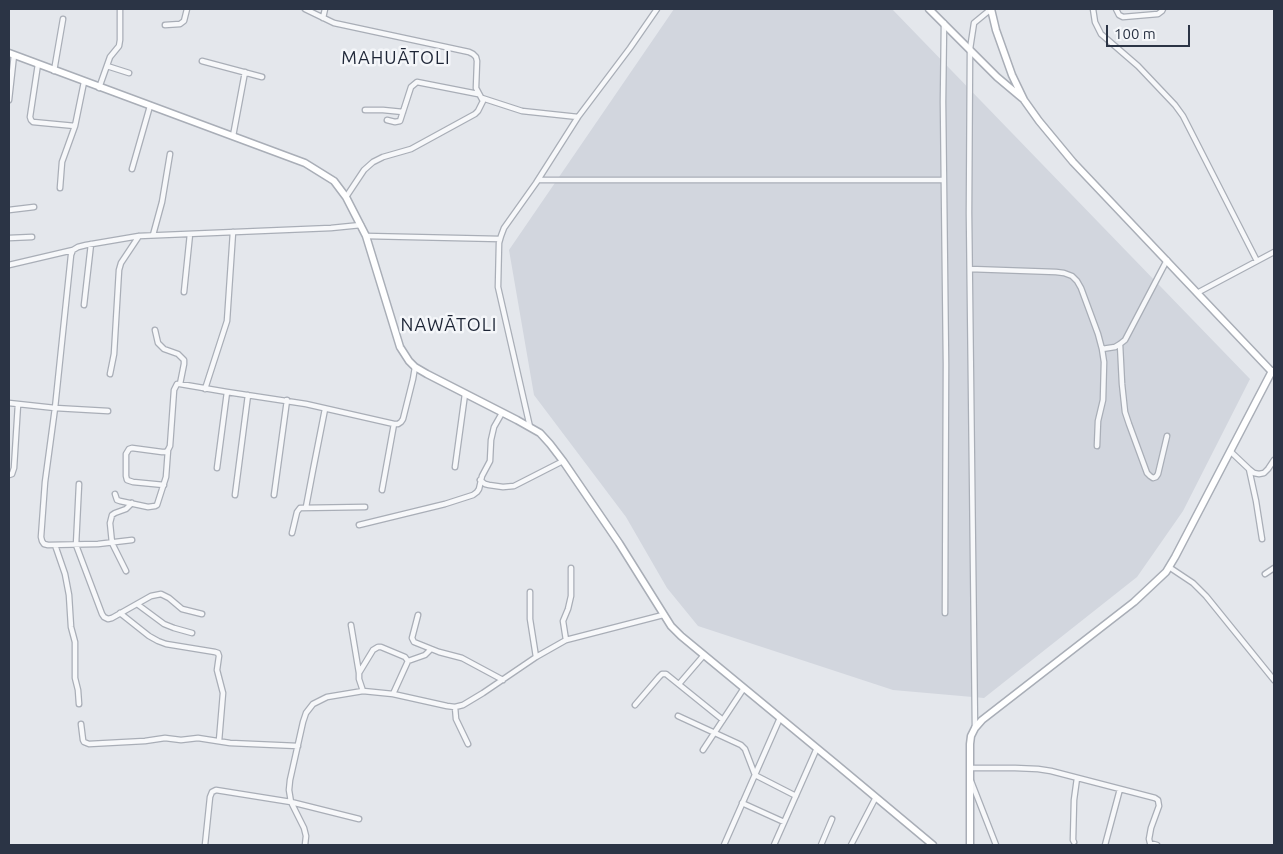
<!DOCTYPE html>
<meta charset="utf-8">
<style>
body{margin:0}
#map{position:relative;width:1283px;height:854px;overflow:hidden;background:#e4e7ec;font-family:Ubuntu,sans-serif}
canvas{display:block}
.frame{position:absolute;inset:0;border:10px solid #2b3445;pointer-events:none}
.scale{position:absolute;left:1106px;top:25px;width:84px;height:22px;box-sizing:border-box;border:2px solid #2b3445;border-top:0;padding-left:6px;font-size:15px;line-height:18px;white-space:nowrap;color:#2b3445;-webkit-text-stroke:4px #f4f6f9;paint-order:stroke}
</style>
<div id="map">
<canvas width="1283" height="854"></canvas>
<div class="frame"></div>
<div class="scale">100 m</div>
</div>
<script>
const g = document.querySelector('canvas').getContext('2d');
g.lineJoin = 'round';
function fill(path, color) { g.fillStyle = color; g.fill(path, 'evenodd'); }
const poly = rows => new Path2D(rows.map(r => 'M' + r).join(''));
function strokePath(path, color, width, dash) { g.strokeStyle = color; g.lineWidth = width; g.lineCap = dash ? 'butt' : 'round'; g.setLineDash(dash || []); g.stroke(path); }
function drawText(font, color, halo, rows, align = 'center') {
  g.font = font + ' Ubuntu,sans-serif'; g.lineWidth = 5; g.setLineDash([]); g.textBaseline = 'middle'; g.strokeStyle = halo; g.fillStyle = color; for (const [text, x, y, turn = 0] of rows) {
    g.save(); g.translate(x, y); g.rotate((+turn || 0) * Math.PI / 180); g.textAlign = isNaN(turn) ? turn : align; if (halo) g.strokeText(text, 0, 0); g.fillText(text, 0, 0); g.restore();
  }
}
fill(poly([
 [674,9,892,9,1250,379,1183,511,1137,577,984,698,893,690,698,626,667,588,626,517,534,395,509,250]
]), '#d2d6de');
const street = poly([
 [305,9,334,23,469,52,473,54,476,57,477,61,476,88,483,101,478,111,475,114,411,149,383,157,373,162,364,170,346,197],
 [1093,9,1095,22,1101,34,1138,66,1175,105,1183,116,1257,261],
 [1116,9,1119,15,1123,17,1158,14,1162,11,1163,9],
 [323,18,325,9],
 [944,23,943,102,946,364,945,613],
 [165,25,180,24,184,21,187,9],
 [202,61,262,77],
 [38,64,30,117,31,120,33,122,75,126],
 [107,66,129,73],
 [54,71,63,19],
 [99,88,110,57,119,46,120,40,120,9],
 [482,98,522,111,578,117],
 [9,100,14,55],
 [365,110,383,110,403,112],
 [387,120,395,122,400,121,411,87,417,82,478,94],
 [233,136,245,72],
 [132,169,150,106],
 [538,180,944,180],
 [60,188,62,162,75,126,84,82],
 [9,210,34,207],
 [153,235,162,202,170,154],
 [366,236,500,239],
 [9,238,32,237],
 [9,265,73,250],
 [970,269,1056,272,1064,273,1072,276,1077,281,1081,288,1098,334,1102,349,1104,362,1103,400,1098,421,1097,446],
 [184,292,190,234],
 [1197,293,1274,252],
 [84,305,91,244],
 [155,330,158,343,164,349,178,354,184,360,184,364,180,384],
 [1120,344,1122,384,1125,412,1129,424,1147,473,1150,476,1153,478,1156,477,1158,474,1167,436],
 [1102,349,1115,347,1120,344,1125,340,1167,260],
 [110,374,114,354,119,270,121,263,139,236],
 [205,389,227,321,233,232],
 [9,403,55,408,108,411],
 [530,427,498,287,499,243,501,236,504,228,536,183,578,117,630,48,657,9],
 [1230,451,1249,469,1254,473,1259,474,1264,473,1268,469,1274,460],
 [455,467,465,394],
 [217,468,227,392],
 [1249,469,1256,501,1262,539],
 [9,475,12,474,14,468,18,404],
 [480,480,485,484,489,485,503,487,514,486,563,461],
 [79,484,76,545,102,614,104,617,108,619,112,618,151,596,161,594,169,598,182,609,202,614],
 [164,485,133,482,127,480,126,476,126,454,129,449,132,448,162,452,166,452,168,450,170,446,174,390,177,384,180,384,227,392,306,404,394,424,398,424,401,422,403,419,413,379,415,367],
 [382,490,394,424],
 [115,494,117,500,120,501,148,507,155,506,157,505,166,477,168,450],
 [235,495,248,395],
 [274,495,287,400],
 [306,507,313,470,325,409],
 [359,525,445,504,473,495,477,492,479,489,482,476,490,461,491,440,494,427,502,413],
 [292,533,297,512,300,508,365,507],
 [132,540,98,544,48,545,44,544,42,541,41,537,45,482,55,408,71,255,73,250,78,247,86,245,139,236,331,228,361,225],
 [55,545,65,574,69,595,71,627,75,642,75,678,78,690,79,704],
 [1169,567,1193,583,1206,596,1274,680],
 [126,571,112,543,110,523,112,515,115,513,126,509,132,503],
 [1265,574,1274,568],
 [530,592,530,619,536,657],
 [137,604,164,624,174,628,192,633],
 [120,613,149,636,158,641,166,644,215,652,218,653,219,656,217,670,223,693,219,741],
 [418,615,412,638,414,642,439,652,462,658,503,680],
 [351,625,359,673],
 [566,640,563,621,568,609,571,596,571,568],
 [408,661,425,655,431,649],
 [679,684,704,655],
 [363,691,359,679,359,673,373,650,378,647,381,647,405,657,408,661,393,694],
 [635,705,659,677,662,674,666,674,723,720],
 [455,707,456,719,468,744],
 [678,716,741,745,745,749,755,775,796,796],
 [81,724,83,740,84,742,89,744,145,741,165,738,181,740,198,738,230,743,298,746],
 [975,728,969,213,970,49,974,23,991,9],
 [703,750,744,688],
 [970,768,1015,768,1038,769,1051,771,1155,798,1158,800,1159,806,1151,828,1149,839,1150,843,1157,845],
 [971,781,996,845],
 [742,803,784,822],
 [1074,842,1073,840,1074,800,1077,778],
 [205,845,210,797,212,792,216,790,291,802,359,819],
 [305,845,306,836,304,828,291,802,289,790,290,780,303,722,306,713,313,704,327,697,363,691,393,694,447,706,455,707,463,705,483,693,536,657,566,640,663,615],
 [724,845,780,718],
 [774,845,817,748],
 [821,845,832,819],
 [851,845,876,797],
 [1105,845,1120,789]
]);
const secondary = poly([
 [929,9,997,77,1022,98],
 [991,9,996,30,1012,75,1024,100,1039,121,1073,162,1273,373],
 [9,53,305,163,334,181,346,197,366,236,400,347,409,361,415,367,427,374,517,420,540,433,550,444,563,461,619,543,671,626,681,636,836,764,933,845],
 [970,845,970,744,971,736,975,728,982,720,1134,602,1166,572,1175,557,1272,371]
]);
strokePath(street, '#a9aeb7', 7);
strokePath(secondary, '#a9aeb7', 9);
strokePath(street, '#f7f8fa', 4.5);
strokePath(secondary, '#fff', 6);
g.letterSpacing = '1px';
drawText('18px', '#1d2536', '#f4f6f9', [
 ["MAHUĀTOLI",396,58],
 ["NAWĀTOLI",449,325]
]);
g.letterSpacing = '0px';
</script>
